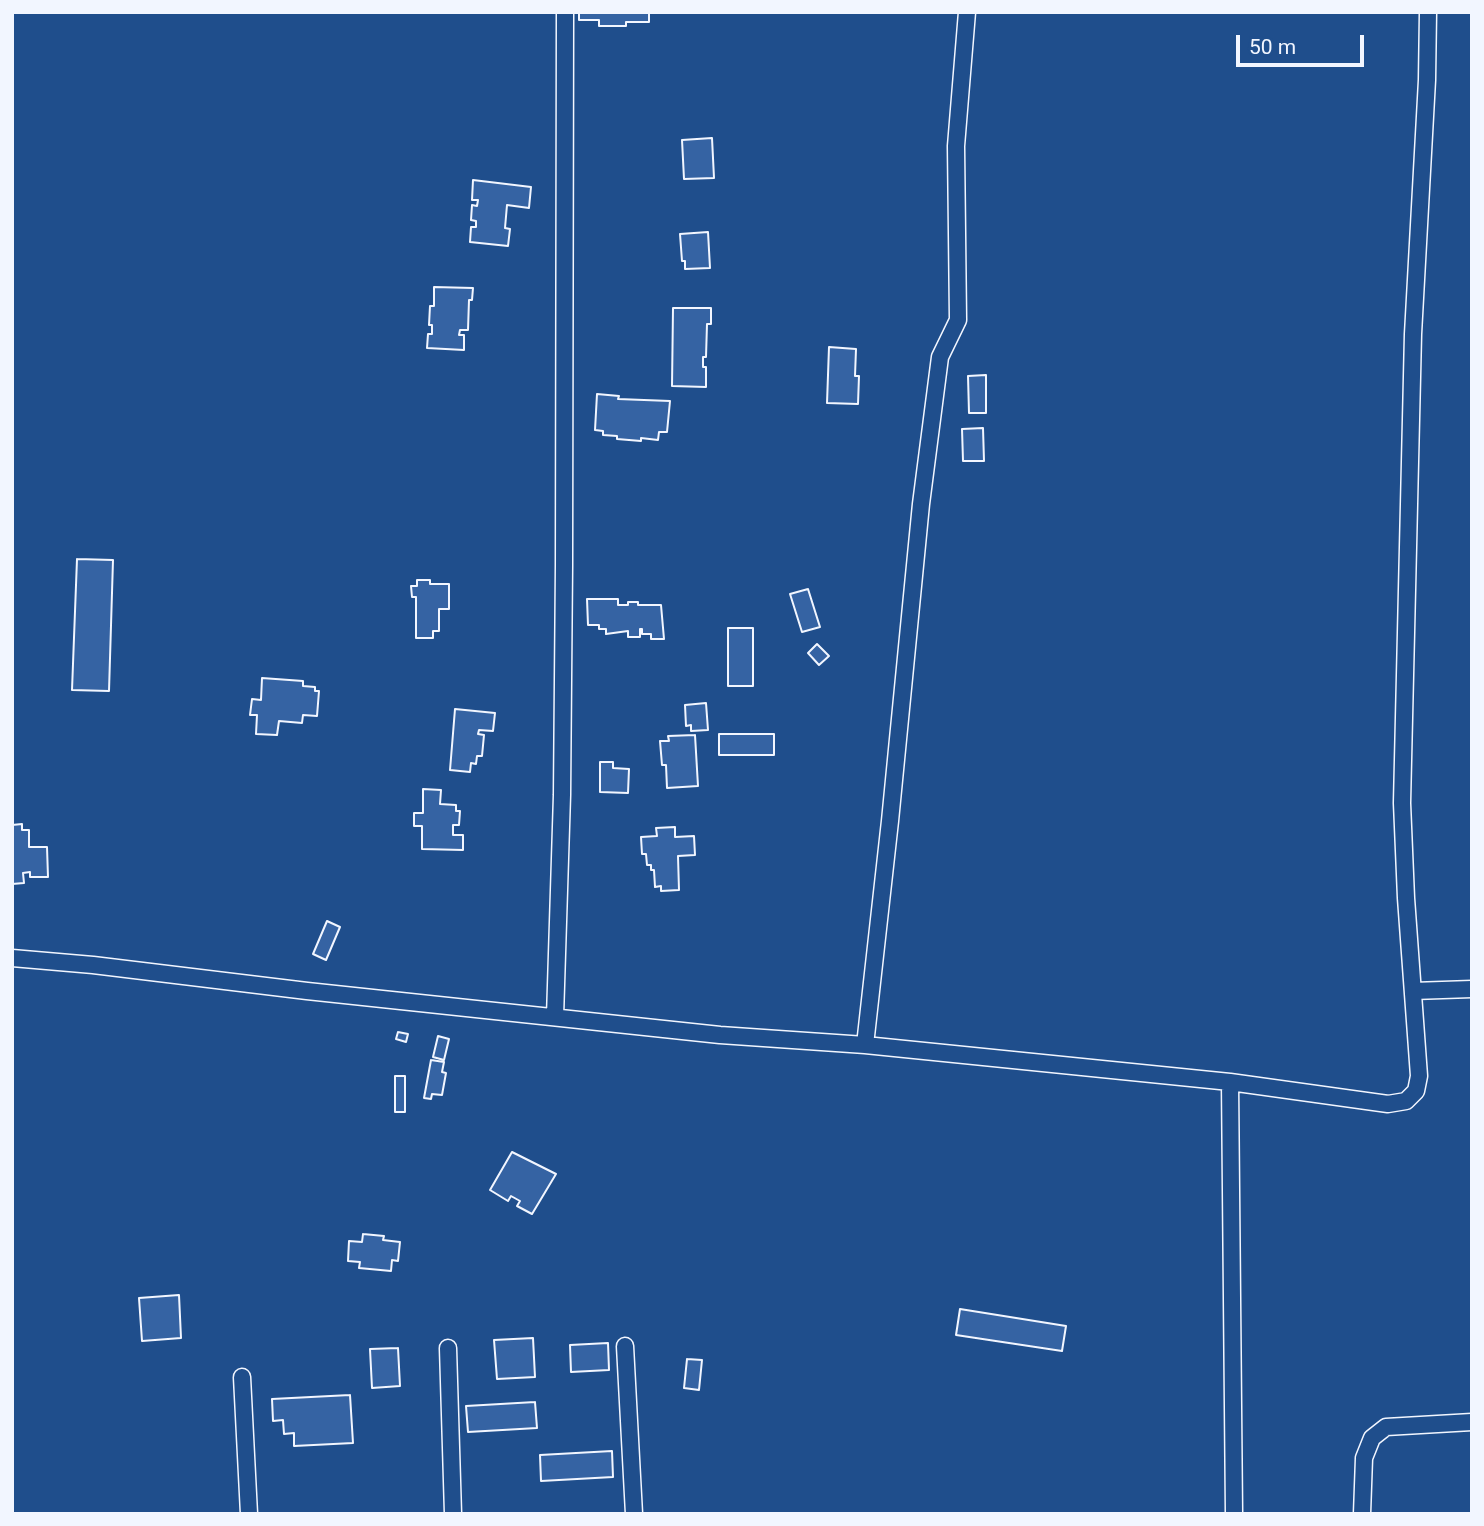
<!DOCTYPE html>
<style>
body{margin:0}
#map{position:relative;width:1484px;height:1526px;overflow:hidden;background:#1f4e8c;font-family:Roboto,sans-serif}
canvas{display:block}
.frame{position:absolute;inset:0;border:14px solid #f2f6ff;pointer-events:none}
.scale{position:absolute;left:1236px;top:35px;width:128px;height:32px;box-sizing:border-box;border:4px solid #f2f6ff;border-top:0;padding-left:9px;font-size:21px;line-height:24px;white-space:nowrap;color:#f2f6ff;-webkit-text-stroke:5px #1f4e8c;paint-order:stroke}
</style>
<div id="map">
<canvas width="1484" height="1526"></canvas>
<div class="frame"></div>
<div class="scale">50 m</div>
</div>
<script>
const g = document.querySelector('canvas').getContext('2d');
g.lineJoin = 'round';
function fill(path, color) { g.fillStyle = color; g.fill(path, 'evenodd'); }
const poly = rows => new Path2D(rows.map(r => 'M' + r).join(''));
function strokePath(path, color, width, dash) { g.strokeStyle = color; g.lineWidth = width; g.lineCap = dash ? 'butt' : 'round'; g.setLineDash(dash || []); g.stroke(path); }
const building = poly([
 [579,12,649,12,649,22,626,22,626,26,599,26,599,20,579,20,579,12],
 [712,138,714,178,684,179,682,140,712,138],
 [473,180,531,187,529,208,507,205,505,228,510,229,508,246,470,242,471,227,476,227,476,221,471,220,472,205,477,206,478,200,472,200,473,180],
 [708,232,710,268,685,269,685,261,682,261,680,234,708,232],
 [434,287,473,288,472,300,469,300,468,330,460,330,459,335,464,335,464,350,427,348,428,334,432,334,432,325,429,325,430,306,434,306,434,287],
 [673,308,711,308,711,324,707,324,706,357,703,357,703,367,706,367,706,387,672,386,673,308],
 [829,347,856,349,855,376,859,376,858,404,827,403,829,347],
 [986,375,986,413,969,413,968,376,986,375],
 [597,394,619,396,618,399,670,401,667,432,659,432,658,440,641,438,641,441,617,439,617,436,603,435,603,431,595,430,597,394],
 [983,428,984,461,963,461,962,429,983,428],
 [77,559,113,560,109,691,72,690,77,559],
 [417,580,430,580,430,584,449,584,449,609,439,609,439,631,433,631,433,638,416,638,416,597,412,597,411,586,417,586,417,580],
 [808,589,820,627,802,632,790,594,808,589],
 [587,599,618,599,618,605,628,605,628,602,638,602,638,605,661,605,664,639,651,639,651,634,642,634,642,629,640,629,640,637,628,637,628,631,606,634,606,629,599,629,599,625,588,625,587,599],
 [728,628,753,628,753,686,728,686,728,628],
 [817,644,829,656,819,665,808,653,817,644],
 [262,678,303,681,303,686,315,687,315,691,319,691,317,716,303,715,302,723,279,721,277,735,256,734,257,715,250,715,252,699,261,700,262,678],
 [706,703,708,730,691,731,691,725,686,726,685,705,706,703],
 [455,709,495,713,493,731,479,730,478,734,484,735,482,756,477,756,476,764,471,763,470,772,450,770,455,709],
 [719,734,774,734,774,755,719,755,719,734],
 [695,735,698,786,667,788,666,765,662,765,660,741,669,741,668,736,695,735],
 [600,762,613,762,613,768,629,769,628,793,600,792,600,762],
 [423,789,441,790,440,804,456,805,456,811,460,811,459,825,453,825,453,835,463,835,463,850,422,849,422,826,414,826,414,813,423,813,423,789],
 [22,824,22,830,29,830,29,847,47,847,48,877,30,877,30,872,23,873,24,883,12,884,12,825,22,824],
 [675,827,675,837,694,836,695,855,678,856,679,890,661,891,661,886,655,887,654,870,651,870,651,865,647,865,646,854,642,854,641,837,657,836,656,828,675,827],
 [327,921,340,927,326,960,313,954,327,921],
 [398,1032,408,1034,406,1042,396,1039,398,1032],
 [438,1036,449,1039,444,1060,433,1057,438,1036],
 [431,1060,444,1062,442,1072,446,1073,442,1095,432,1094,431,1099,424,1098,431,1060],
 [395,1076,405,1076,405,1112,395,1112,395,1076],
 [512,1152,556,1174,532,1214,517,1206,520,1201,511,1196,508,1201,490,1190,512,1152],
 [363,1234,384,1236,383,1240,400,1242,398,1261,392,1260,391,1271,359,1268,360,1262,348,1261,349,1241,362,1242,363,1234],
 [179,1295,181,1338,142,1341,139,1298,179,1295],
 [960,1309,1066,1326,1062,1351,956,1335,960,1309],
 [533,1338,535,1377,497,1379,494,1340,533,1338],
 [608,1343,609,1370,571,1372,570,1345,608,1343],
 [398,1348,400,1386,372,1388,370,1349,398,1348],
 [687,1359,702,1360,699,1390,684,1388,687,1359],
 [350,1395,353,1443,294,1446,294,1433,284,1434,283,1420,273,1421,272,1399,350,1395],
 [535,1402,537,1428,468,1432,466,1406,535,1402],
 [612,1451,613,1477,541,1481,540,1455,612,1451]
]);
fill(building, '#3563a3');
strokePath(building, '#f2f6ff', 2);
const street = poly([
 [12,958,93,965,307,991,720,1035,865,1045,890,821,921,504,940,357,958,320,956,146,967,12],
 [1413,991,1472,989],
 [555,1017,562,795,564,565,565,12],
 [865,1045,1230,1082],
 [625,1346,634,1514],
 [448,1348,453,1514],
 [242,1377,249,1514],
 [1234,1514,1230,1082,1388,1104,1406,1101,1416,1091,1419,1076,1406,898,1402,803,1413,334,1427,80,1428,12],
 [1362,1514,1364,1458,1372,1438,1386,1427,1472,1422]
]);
strokePath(street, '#f2f6ff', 19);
strokePath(street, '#1f4e8c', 16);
</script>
